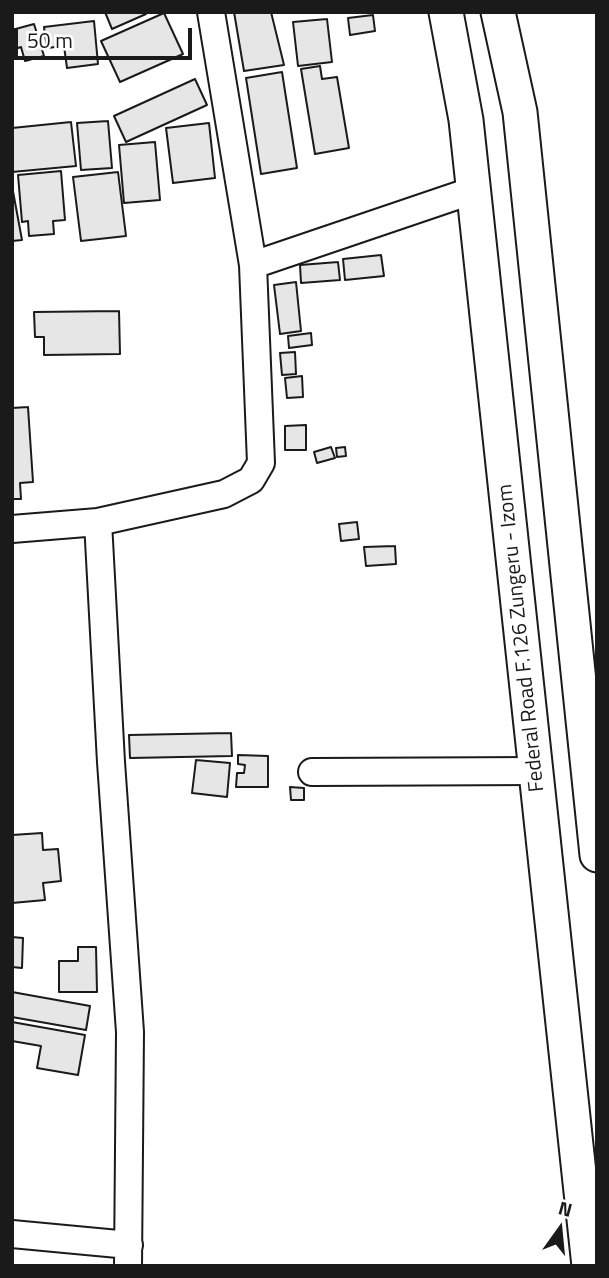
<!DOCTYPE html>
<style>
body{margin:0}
#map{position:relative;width:609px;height:1278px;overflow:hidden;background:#fff;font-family:"Titillium Web",sans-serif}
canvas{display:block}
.frame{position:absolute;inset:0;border:14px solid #1a1a1a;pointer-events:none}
.north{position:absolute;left:525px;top:1194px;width:70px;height:70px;-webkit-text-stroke:5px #fff;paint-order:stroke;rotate:15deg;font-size:19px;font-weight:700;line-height:28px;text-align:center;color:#1a1a1a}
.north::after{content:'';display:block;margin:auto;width:24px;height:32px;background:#1a1a1a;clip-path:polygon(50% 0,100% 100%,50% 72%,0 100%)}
.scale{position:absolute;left:14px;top:28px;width:178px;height:32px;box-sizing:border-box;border:4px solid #1a1a1a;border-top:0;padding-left:9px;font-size:21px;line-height:24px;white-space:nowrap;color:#1a1a1a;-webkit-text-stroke:5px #fff;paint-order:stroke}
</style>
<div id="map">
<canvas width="609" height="1278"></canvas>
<div class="frame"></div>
<div class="north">N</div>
<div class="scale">50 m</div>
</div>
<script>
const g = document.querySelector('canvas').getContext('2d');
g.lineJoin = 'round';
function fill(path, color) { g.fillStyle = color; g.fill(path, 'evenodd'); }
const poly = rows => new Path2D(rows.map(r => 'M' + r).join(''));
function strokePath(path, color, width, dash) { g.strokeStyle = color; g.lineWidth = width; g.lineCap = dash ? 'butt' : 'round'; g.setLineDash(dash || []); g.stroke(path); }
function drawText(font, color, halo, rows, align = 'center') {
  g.font = font + ' "Titillium Web",sans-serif'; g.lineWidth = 5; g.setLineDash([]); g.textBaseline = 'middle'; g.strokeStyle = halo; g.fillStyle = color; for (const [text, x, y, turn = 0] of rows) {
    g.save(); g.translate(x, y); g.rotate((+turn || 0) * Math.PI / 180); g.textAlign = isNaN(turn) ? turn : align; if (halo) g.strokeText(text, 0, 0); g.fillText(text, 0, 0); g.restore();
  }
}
const building = poly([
 [105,12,145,12,146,14,112,29,105,12],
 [234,12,271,12,284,65,244,71,234,12],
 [164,13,183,54,120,82,101,41,164,13],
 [373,15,375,31,350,35,348,18,373,15],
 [327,19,332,62,298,66,293,22,327,19],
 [94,21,98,64,67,68,64,46,47,48,44,27,94,21],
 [34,24,44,56,25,61,21,47,12,50,12,30,34,24],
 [320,66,322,79,337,77,349,148,315,154,301,69,320,66],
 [282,72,297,168,261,174,246,78,282,72],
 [195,79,207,105,126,142,114,116,195,79],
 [108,121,112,168,81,170,77,123,108,121],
 [71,122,76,166,12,172,12,128,71,122],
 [209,123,215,178,173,183,166,128,209,123],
 [155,142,160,200,124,203,119,145,155,142],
 [61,171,65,220,53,221,54,234,29,236,28,221,22,222,18,175,61,171],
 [118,172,126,236,81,241,73,177,118,172],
 [12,186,22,240,12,241,12,186],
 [381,255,384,276,345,280,343,259,381,255],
 [338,262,340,280,301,283,300,265,338,262],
 [296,282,301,331,280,334,274,285,296,282],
 [119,311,120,354,44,355,44,337,35,337,34,312,119,311],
 [311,333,312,345,289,348,288,336,311,333],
 [295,352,296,374,282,375,280,353,295,352],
 [302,376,303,397,287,398,285,378,302,376],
 [28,407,33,482,20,483,21,499,12,499,12,408,28,407],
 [306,425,306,450,285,450,285,426,306,425],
 [331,447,335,458,317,463,314,452,331,447],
 [345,447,346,456,337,457,336,448,345,447],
 [357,522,359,539,341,541,339,524,357,522],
 [395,546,396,564,366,566,364,547,395,546],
 [231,733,232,756,130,758,129,735,231,733],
 [238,755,268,756,268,787,236,787,237,773,244,773,245,765,238,764,238,755],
 [196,760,230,763,227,797,192,793,196,760],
 [290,787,304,788,304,800,291,800,290,787],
 [42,833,43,850,58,849,61,881,43,883,45,900,12,903,12,835,42,833],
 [12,937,23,938,22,968,12,967,12,937],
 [78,947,96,947,97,992,59,992,59,961,78,961,78,947],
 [12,992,90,1006,86,1030,12,1017,12,992],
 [12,1022,85,1035,78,1075,37,1068,41,1046,12,1041,12,1022]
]);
fill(building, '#e6e6e6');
strokePath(building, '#1a1a1a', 2);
const minor = poly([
 [253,265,474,190],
 [98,522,111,762,130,1032,128,1266],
 [12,529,98,522,224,494,251,480,261,463,253,265,211,12],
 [312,772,537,771],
 [12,1234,129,1245]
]);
const major = poly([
 [446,12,466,120,589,1266],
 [498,12,520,112,597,855]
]);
strokePath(minor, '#1a1a1a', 30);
strokePath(major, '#1a1a1a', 37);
strokePath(minor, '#fff', 26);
strokePath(major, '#fff', 33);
drawText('21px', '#1a1a1a', '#fff', [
 ["Federal Road F.126 Zungeru - Izom",522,638,-96]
]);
</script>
